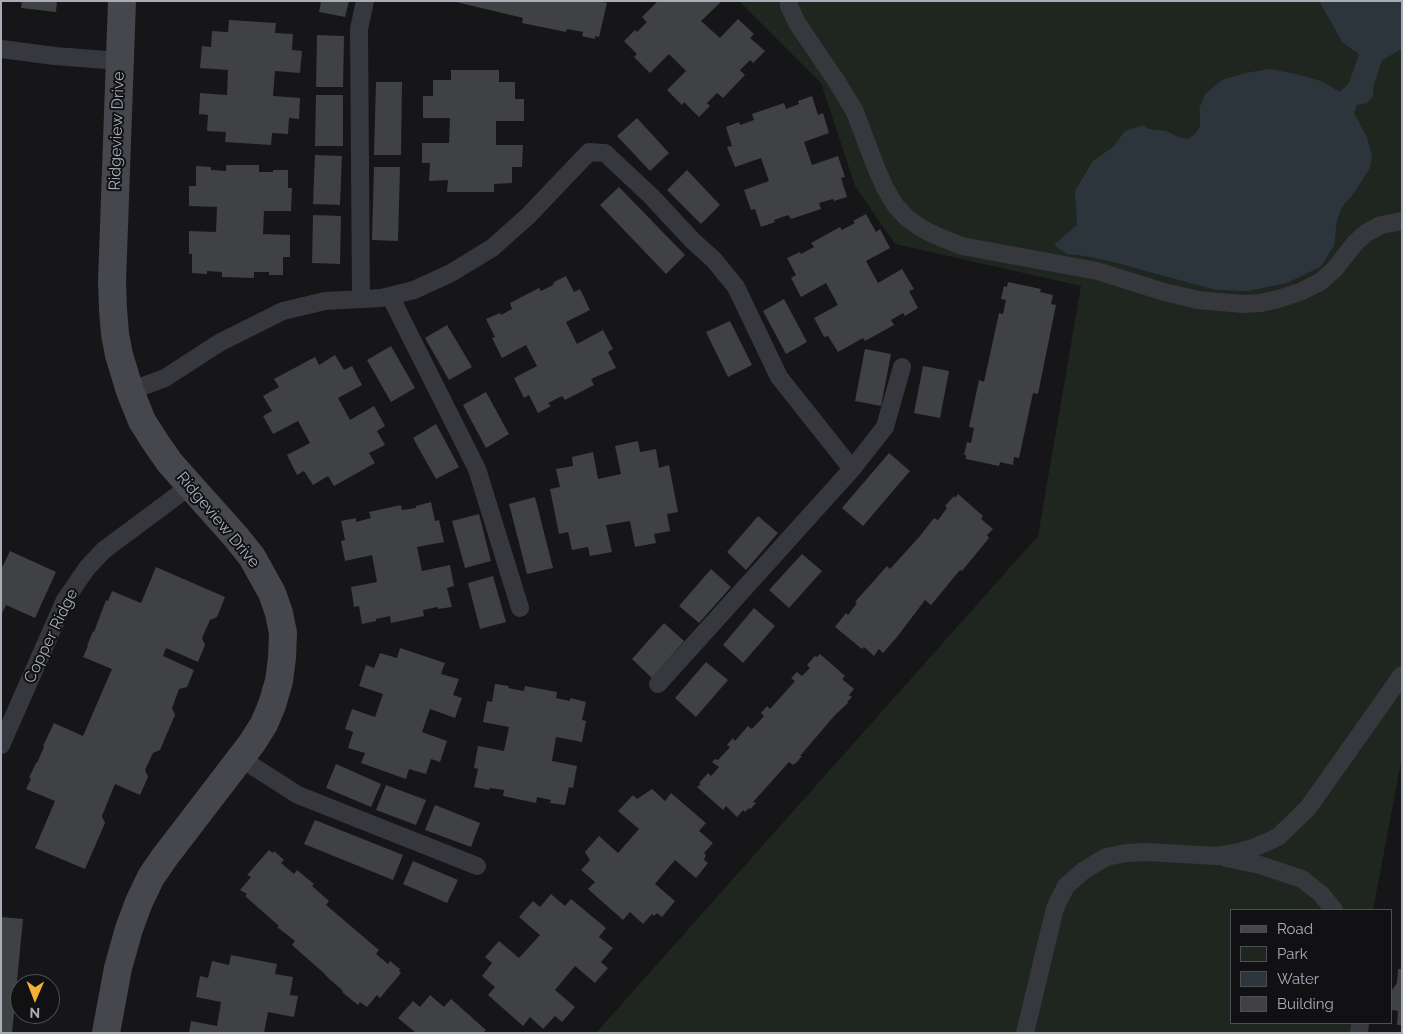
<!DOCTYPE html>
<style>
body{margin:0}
#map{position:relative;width:1403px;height:1034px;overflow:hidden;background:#161618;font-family:Raleway,sans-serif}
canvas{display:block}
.frame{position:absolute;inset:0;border:2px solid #a8adb8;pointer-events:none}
.legend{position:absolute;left:1230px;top:909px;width:162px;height:115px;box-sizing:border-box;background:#111113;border:1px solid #4d4f55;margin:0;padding:6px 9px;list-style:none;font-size:15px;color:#a8adb8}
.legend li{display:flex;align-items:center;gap:10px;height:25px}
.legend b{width:25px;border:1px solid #4d4f55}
.north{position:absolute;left:10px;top:974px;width:50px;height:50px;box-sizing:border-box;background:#111113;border:1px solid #4d4f55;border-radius:50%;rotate:181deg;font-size:14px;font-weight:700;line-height:20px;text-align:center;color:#a8adb8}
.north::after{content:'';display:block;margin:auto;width:18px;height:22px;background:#f2b134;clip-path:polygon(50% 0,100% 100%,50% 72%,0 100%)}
</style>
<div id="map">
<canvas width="1403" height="1034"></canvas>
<div class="frame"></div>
<ul class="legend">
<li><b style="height:6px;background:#45474d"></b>Road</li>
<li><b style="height:14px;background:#1e261f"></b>Park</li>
<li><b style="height:14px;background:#2c353c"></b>Water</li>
<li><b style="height:14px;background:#404145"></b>Building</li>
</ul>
<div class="north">N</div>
</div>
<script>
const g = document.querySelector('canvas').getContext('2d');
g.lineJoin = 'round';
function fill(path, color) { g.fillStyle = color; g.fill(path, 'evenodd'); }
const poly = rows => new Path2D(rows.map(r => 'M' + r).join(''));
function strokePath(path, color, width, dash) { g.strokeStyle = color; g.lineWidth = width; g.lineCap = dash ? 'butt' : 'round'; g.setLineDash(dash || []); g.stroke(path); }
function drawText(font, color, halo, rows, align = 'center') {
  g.font = font + ' Raleway,sans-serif'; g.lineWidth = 4; g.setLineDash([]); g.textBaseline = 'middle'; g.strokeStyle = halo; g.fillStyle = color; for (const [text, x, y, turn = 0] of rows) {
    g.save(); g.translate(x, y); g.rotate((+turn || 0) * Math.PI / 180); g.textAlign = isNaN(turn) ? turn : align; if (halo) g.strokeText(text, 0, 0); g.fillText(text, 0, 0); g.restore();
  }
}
fill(poly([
 [739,1,1402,1,1402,757,1373,910,1232,910,1232,1023,1358,1023,1357,1033,596,1033,1038,536,1081,286,895,244,855,186,821,83]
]), '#1e261f');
fill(poly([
 [1319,1,1402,1,1402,49,1382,60,1374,84,1373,96,1367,103,1357,105,1354,113,1367,137,1372,157,1370,168,1354,193,1342,207,1337,220,1334,246,1320,267,1287,283,1248,291,1216,290,1113,262,1085,256,1067,254,1054,245,1077,225,1075,191,1093,161,1113,147,1125,131,1144,125,1148,129,1166,131,1176,136,1186,139,1189,138,1195,134,1200,127,1200,111,1199,109,1205,94,1222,80,1245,73,1270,69,1296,74,1321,81,1340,92,1349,83,1359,54,1343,43]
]), '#2c353c');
fill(poly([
 [22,1,57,1,56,12,21,8],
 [321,1,349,1,345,17,319,12],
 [452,1,603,1,603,2,607,3,599,37,595,36,595,39,582,36,583,32,567,29,566,32,522,23,523,18],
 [658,1,722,1,701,21,720,38,738,19,754,34,750,38,765,51,753,63,750,60,740,70,745,75,723,98,717,93,707,103,710,106,699,117,684,102,682,105,667,90,686,71,669,54,650,73,634,57,637,54,624,41,635,30,637,32,647,22,642,17],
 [229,20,276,23,275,33,293,34,292,50,302,51,300,73,275,71,273,96,300,98,299,119,289,118,288,134,272,133,271,145,225,142,226,132,207,131,208,115,199,114,200,93,227,95,228,70,200,68,202,46,211,47,212,31,228,32],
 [317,35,344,36,343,87,316,87],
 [451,70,499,70,499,82,515,82,515,99,524,99,524,121,496,121,496,145,523,145,522,167,512,167,512,183,494,184,494,192,447,192,448,180,429,181,430,163,422,163,422,143,449,143,450,118,423,118,423,96,433,96,433,80,451,80],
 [376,82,402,82,401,155,374,155],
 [316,95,343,95,343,146,315,146],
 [812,96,818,115,823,113,829,133,804,142,812,165,838,156,845,177,841,178,847,197,834,201,833,199,819,203,821,209,791,219,788,215,774,220,775,222,761,227,755,209,751,210,744,190,769,181,761,158,735,167,727,147,732,146,726,127,739,122,740,125,754,120,752,114,784,103,786,109,799,104,798,101],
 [637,118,669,153,650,171,617,136],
 [315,155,342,156,340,205,313,204],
 [226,165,259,165,259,172,273,172,273,170,288,170,288,188,292,188,291,211,264,211,263,234,290,235,290,257,283,257,283,275,269,275,269,272,254,272,254,278,222,277,222,272,207,271,207,274,192,273,192,254,189,254,189,231,216,232,217,207,189,206,189,186,196,186,196,166,211,167,211,170,226,171],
 [374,167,400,167,398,241,372,240],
 [687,170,720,205,701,224,667,190],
 [619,187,685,255,666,274,600,205],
 [866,214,876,232,880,229,890,248,866,261,878,283,902,269,914,289,909,291,918,308,905,316,903,313,891,320,894,325,865,341,863,338,838,352,828,336,824,337,814,318,838,305,826,283,801,297,791,278,796,275,787,258,800,252,801,254,814,247,811,243,840,227,842,230,855,223,853,221],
 [313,215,341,216,340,264,312,263],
 [566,276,574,292,580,289,590,310,566,322,577,344,603,330,613,349,608,352,616,368,591,379,594,385,565,400,562,396,548,403,551,406,538,413,529,395,524,398,514,378,537,366,526,345,502,358,492,338,495,337,486,319,500,313,501,315,512,309,510,303,539,288,541,291,553,285,554,282],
 [1008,282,1041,289,1040,292,1053,295,1051,304,1056,305,1038,394,1033,393,1019,458,1014,457,1013,465,1000,462,999,466,966,459,966,455,964,455,967,442,971,443,974,428,969,427,979,380,984,382,999,313,1003,314,1006,300,1001,299,1004,286,1007,287],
 [784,299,807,342,786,354,763,311],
 [730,321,752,365,728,377,706,332],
 [447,325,472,367,449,380,425,338],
 [391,346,415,388,391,402,367,360],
 [865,349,891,354,881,406,855,401],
 [335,355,344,370,352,366,362,385,338,398,350,420,374,406,385,426,377,431,385,445,369,453,375,463,334,486,328,476,313,485,304,471,297,475,287,455,310,443,298,421,273,434,263,416,272,411,263,396,279,387,274,379,315,357,319,365],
 [923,366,949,371,940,418,914,413],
 [486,392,509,434,486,448,463,405],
 [436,424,459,467,436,479,413,438],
 [638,441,640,452,656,449,659,468,669,465,678,512,667,514,670,531,654,534,656,543,635,547,630,521,606,525,612,552,590,556,588,547,572,550,568,532,559,534,550,489,560,487,556,469,573,466,572,457,593,452,598,479,621,474,615,446],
 [889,453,910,471,863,526,842,508],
 [958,494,983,516,981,519,993,529,987,535,989,538,962,571,960,570,931,605,925,600,897,637,883,653,879,649,874,656,864,647,862,649,835,627,846,613,848,615,857,603,855,602,887,566,890,569,920,536,934,518,938,520,947,508,945,506,954,496,955,498],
 [535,497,553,568,527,574,509,504],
 [431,502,435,521,439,520,444,542,417,547,422,571,450,565,454,586,447,588,452,607,438,609,438,607,423,610,424,616,391,623,390,616,376,619,376,621,362,624,359,606,354,607,351,587,377,582,372,555,345,561,341,541,345,540,341,521,356,518,356,522,371,518,369,512,401,505,402,510,416,508,416,506],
 [479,514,491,561,465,568,452,521],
 [758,516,778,533,746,570,727,552],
 [10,551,56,572,35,618,6,605,1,615,1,565,3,566],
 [802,554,822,571,789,608,769,590],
 [156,567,225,597,217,617,210,620,202,638,205,645,198,662,166,648,163,656,194,670,187,687,179,689,172,708,175,715,160,750,153,753,145,770,148,777,140,795,115,784,102,816,105,823,85,869,35,848,55,801,26,789,31,779,29,778,36,763,37,763,44,747,43,746,54,723,83,736,112,669,83,657,88,646,87,646,93,631,94,632,106,600,108,601,112,591,141,603],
 [711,569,731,587,699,623,679,606],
 [493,576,506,622,480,629,468,583],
 [754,608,775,626,743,663,723,645],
 [664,623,684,641,652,678,632,659],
 [400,648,445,663,441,674,459,679,453,695,462,698,455,718,430,709,422,732,447,741,440,762,431,759,426,774,409,769,406,779,361,763,365,753,348,748,353,732,345,729,352,709,375,717,383,694,359,686,366,665,374,668,380,653,397,658],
 [820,654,845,676,842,679,854,689,849,695,852,697,847,702,848,703,835,715,800,756,802,756,797,762,793,765,789,762,753,802,756,803,750,809,749,808,745,812,743,810,737,817,726,806,723,810,697,787,701,784,699,783,708,773,711,776,719,767,712,762,715,759,718,760,730,747,727,745,733,738,735,741,748,726,752,729,764,716,761,713,767,706,770,709,795,681,791,678,797,672,802,676,810,668,807,665,815,656,817,657],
 [706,662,728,680,696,717,675,698],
 [495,684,509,686,508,688,524,691,525,686,557,692,556,698,570,701,570,698,586,702,582,720,586,721,582,742,556,737,552,761,577,766,573,788,569,787,565,805,550,803,551,800,537,797,536,803,503,796,504,790,490,788,489,790,474,787,478,769,474,768,478,746,504,751,509,727,483,722,487,701,492,702],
 [336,764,381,784,371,807,326,788],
 [386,785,426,800,416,825,376,810],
 [652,789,665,801,671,793,706,823,699,831,713,843,704,853,706,855,704,860,708,863,696,878,675,860,655,884,675,901,662,917,657,913,654,916,652,914,643,924,630,912,623,920,588,889,595,882,581,870,590,860,585,852,599,836,618,853,639,829,618,811,633,795,637,799],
 [435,805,480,823,471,847,425,830],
 [315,820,403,855,393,880,304,844],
 [269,850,273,853,274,851,284,860,281,863,294,874,297,870,314,884,312,886,329,901,326,905,379,950,376,954,388,964,390,961,400,969,399,971,401,973,380,998,377,995,367,1007,360,1002,358,1005,342,992,343,991,325,975,326,975,292,945,295,941,277,927,279,926,245,896,247,894,240,890,251,877,247,875],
 [413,861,458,880,447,903,403,884],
 [551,894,565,906,571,899,606,928,599,937,613,948,601,962,608,968,595,983,575,966,555,990,575,1007,562,1022,555,1016,543,1029,530,1017,523,1026,488,995,495,987,482,976,492,963,485,957,499,941,519,958,540,935,519,917,533,901,540,907],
 [1,917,23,919,12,1033,1,1033],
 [231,955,277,964,275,974,293,977,290,995,298,996,294,1017,268,1012,264,1033,189,1033,191,1021,217,1026,221,1002,196,997,200,976,208,978,212,961,229,965],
 [1398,969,1402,969,1402,1025,1397,1025,1398,1011,1392,1010,1392,990,1397,983],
 [430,995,444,1007,451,999,486,1030,483,1033,416,1033,398,1018,413,1001,420,1007]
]), '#404145');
strokePath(poly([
 [789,1,789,6,797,23,837,82,855,112,875,165,885,188,895,205,907,218,921,228,937,236,962,246,1097,271,1164,292,1198,300,1243,304,1261,303,1278,299,1300,292,1320,282,1334,270,1355,243,1366,233,1381,225,1402,221],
 [1,49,55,56,119,61],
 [390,296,477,469,520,608],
 [361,299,359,29,365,1],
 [130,391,165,378,219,343,283,311,325,301,381,298,414,290,451,273,492,248,528,216,589,152,605,153,651,196,692,240,714,260,736,287,779,377,852,469],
 [658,684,852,469,885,427,902,367],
 [1,745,65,600,87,568,104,550,190,486],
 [240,758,298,795,477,866],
 [1226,858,1260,865,1302,879,1321,894,1334,910],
 [1025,1033,1055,908,1066,886,1083,871,1106,857,1126,853,1148,852,1216,856,1235,853,1253,848,1278,837,1308,808,1402,675],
 [1359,1033,1360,1023]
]), '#37383d', 18);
strokePath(poly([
 [106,1033,118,968,129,929,139,902,151,877,164,858,252,743,264,724,272,705,279,681,282,658,283,633,279,613,272,593,252,557,236,537,170,463,156,443,142,421,130,391,119,355,115,334,113,309,112,282,122,1]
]), '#45474d', 28);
drawText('16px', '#a8adb8', '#111113', [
 ["Ridgeview Drive",117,131,-88],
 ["Ridgeview Drive",218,520,50],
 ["Copper Ridge",51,636,-64]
]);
</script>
